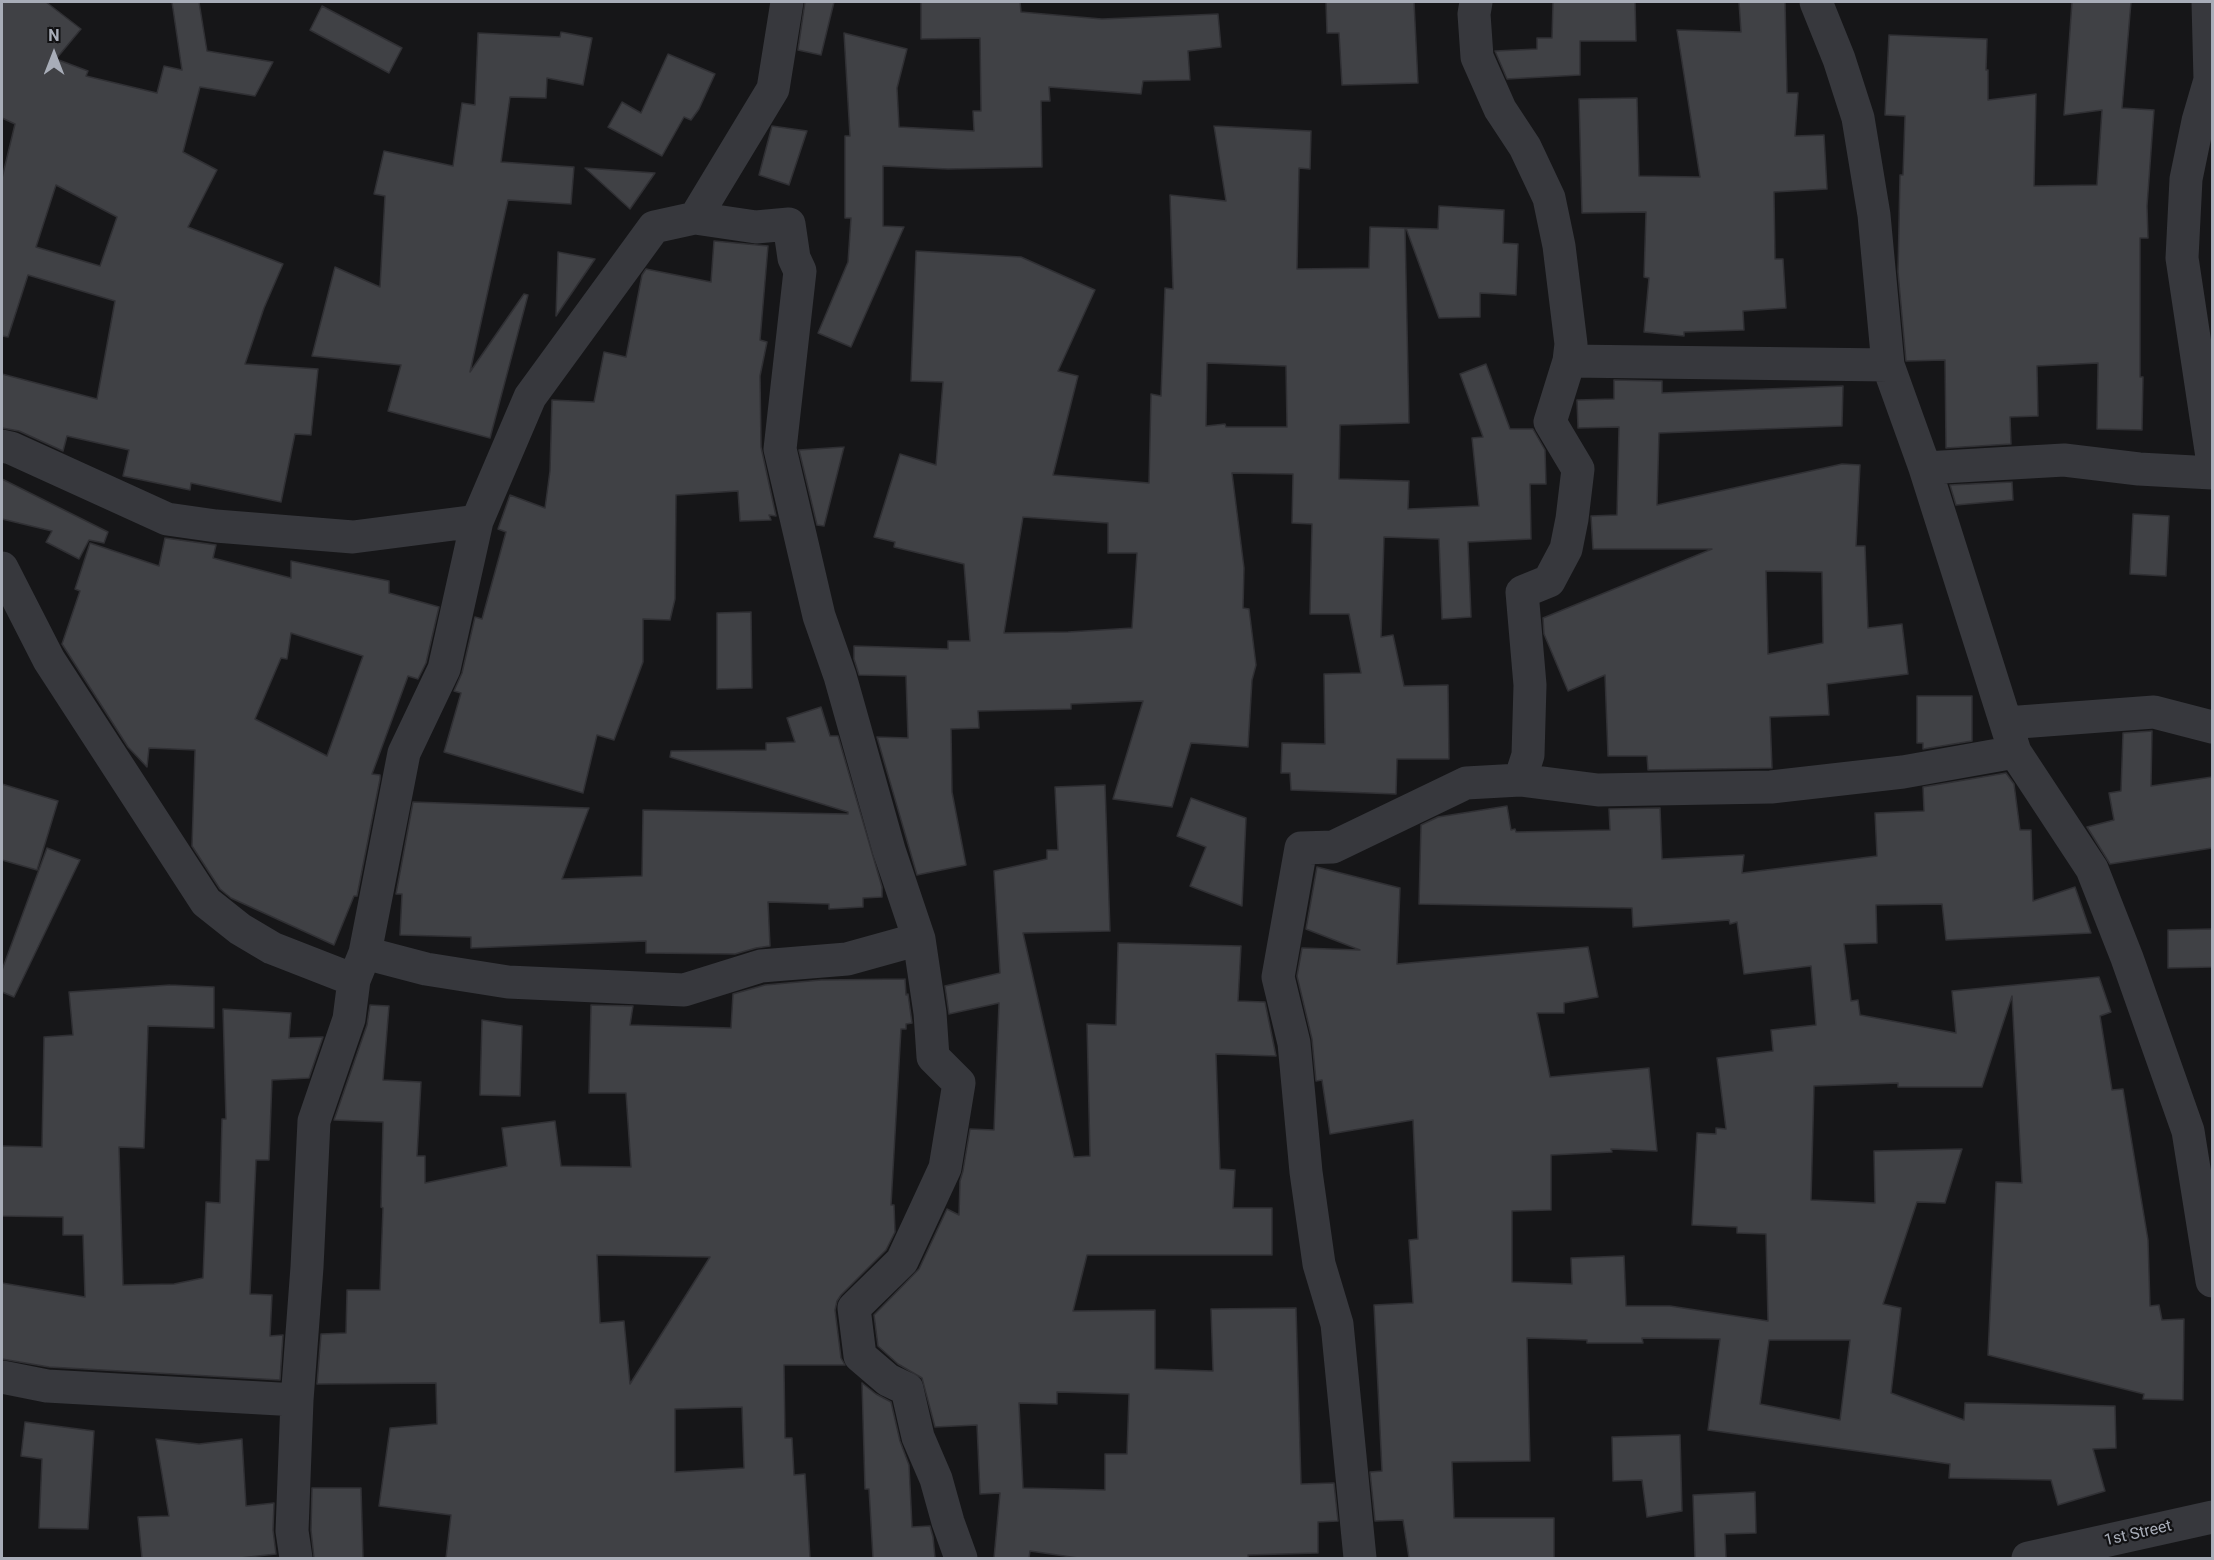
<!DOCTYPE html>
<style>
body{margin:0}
#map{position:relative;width:2214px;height:1560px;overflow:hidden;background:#161618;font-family:Roboto,sans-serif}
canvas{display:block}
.frame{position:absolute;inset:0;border:3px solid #a8adb8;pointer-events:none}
.north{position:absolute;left:24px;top:24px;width:60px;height:60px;-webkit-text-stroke:4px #111113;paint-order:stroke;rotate:0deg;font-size:16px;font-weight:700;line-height:24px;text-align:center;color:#a8adb8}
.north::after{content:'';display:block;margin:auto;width:21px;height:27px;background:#a8adb8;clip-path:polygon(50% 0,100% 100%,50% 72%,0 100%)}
</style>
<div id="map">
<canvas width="2214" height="1560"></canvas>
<div class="frame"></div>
<div class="north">N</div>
</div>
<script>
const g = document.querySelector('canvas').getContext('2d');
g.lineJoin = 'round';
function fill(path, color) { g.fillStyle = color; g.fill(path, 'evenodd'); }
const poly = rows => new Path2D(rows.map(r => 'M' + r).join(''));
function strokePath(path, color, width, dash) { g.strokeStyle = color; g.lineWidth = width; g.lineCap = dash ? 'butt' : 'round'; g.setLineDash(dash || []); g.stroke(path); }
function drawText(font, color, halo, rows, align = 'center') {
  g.font = font + ' Roboto,sans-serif'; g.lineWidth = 4.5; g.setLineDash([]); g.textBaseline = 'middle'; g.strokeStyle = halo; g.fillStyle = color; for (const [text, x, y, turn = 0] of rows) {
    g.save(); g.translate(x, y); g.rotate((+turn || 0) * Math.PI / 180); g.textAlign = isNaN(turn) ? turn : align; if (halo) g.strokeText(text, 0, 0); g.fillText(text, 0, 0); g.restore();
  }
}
const building = poly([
 [2,2,46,2,81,29,56,59,88,71,86,76,157,93,164,66,182,70,172,2,199,2,207,51,273,62,255,96,200,87,183,152,217,170,188,227,283,264,264,308,245,364,318,369,311,435,295,434,281,502,191,483,190,490,123,476,129,450,67,436,63,451,19,431,2,428,2,374,97,399,115,301,28,275,8,337,2,336,2,178,15,124,2,118,2,2],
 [56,185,117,217,100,266,36,247,56,185],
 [805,2,834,2,821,55,798,50,805,2],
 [921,2,1020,2,1021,12,1102,19,1218,14,1221,47,1188,51,1190,80,1143,81,1141,94,1049,87,1050,101,1041,101,1042,167,948,169,883,166,883,226,904,227,851,347,818,333,848,262,851,218,845,218,845,136,850,136,844,33,907,49,897,88,899,127,974,131,973,111,981,111,980,38,921,39,921,2],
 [1326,2,1414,2,1418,83,1342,85,1339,33,1327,33,1326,2],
 [1553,2,1635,2,1636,41,1580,41,1580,75,1507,79,1495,51,1537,49,1537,38,1552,38,1553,2],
 [1739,2,1785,2,1787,93,1798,93,1795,136,1824,135,1827,189,1774,192,1775,259,1783,259,1786,308,1743,311,1744,330,1684,332,1684,336,1644,332,1649,278,1644,277,1646,212,1582,213,1579,99,1637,98,1639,176,1700,177,1677,30,1741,32,1739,2],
 [2072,2,2131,2,2122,108,2154,110,2147,206,2148,238,2140,238,2140,377,2143,377,2142,430,2097,429,2098,363,2037,366,2038,416,2010,417,2011,444,1946,448,1945,360,1906,361,1898,272,1900,175,1903,175,1905,116,1885,115,1889,35,1987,39,1986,70,1988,70,1988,100,2036,94,2034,186,2097,185,2102,110,2064,115,2072,2],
 [322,6,402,48,389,73,310,30,322,6],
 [561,32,592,38,583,85,547,78,546,98,510,97,501,162,574,167,571,204,508,200,470,372,524,294,528,295,490,438,388,411,401,365,312,356,335,267,380,287,385,196,374,194,384,151,453,166,462,103,475,105,478,33,560,37,561,32],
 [668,54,715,74,699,109,691,120,684,117,662,156,608,127,622,102,641,113,668,54],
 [772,126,807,131,789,185,759,175,772,126],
 [1214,126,1311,131,1310,169,1299,168,1297,269,1369,268,1370,227,1405,228,1409,423,1340,425,1339,479,1409,481,1408,509,1479,506,1472,438,1483,437,1460,374,1486,364,1510,429,1533,429,1545,450,1546,484,1530,484,1531,539,1468,542,1471,617,1442,619,1439,539,1384,537,1381,637,1393,635,1404,686,1448,685,1449,759,1397,759,1396,794,1291,790,1290,773,1281,773,1282,743,1325,744,1324,674,1361,673,1349,614,1310,614,1312,524,1292,523,1293,474,1232,473,1244,568,1243,608,1249,609,1256,665,1252,680,1248,747,1191,743,1172,807,1113,799,1143,701,1071,704,1071,709,978,711,979,728,951,729,952,792,966,865,917,875,877,737,908,738,906,676,859,675,854,659,854,646,948,649,948,641,970,641,964,564,894,547,895,542,874,537,900,454,936,465,943,382,911,381,916,251,1021,257,1095,290,1058,371,1078,376,1053,475,1149,483,1151,394,1161,396,1165,288,1173,289,1170,195,1226,201,1214,126],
 [1207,363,1286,366,1287,427,1226,427,1225,424,1206,426,1207,363],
 [1023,517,1108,523,1108,553,1137,553,1132,628,1068,632,1004,633,1023,517],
 [585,168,655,173,630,209,585,168],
 [1439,206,1504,210,1503,243,1518,244,1516,295,1480,293,1480,317,1439,318,1406,228,1438,229,1439,206],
 [714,241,768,246,760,340,767,342,760,376,761,447,776,516,769,515,771,520,740,521,738,491,676,495,675,599,670,620,643,619,643,662,614,740,597,735,583,793,444,752,461,693,454,691,462,673,475,617,482,619,506,532,498,529,510,495,545,508,550,471,552,400,594,402,604,352,626,357,642,275,646,269,711,282,714,241],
 [558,252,595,259,556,316,558,252],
 [1614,380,1662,381,1662,393,1843,386,1842,426,1659,433,1657,505,1842,464,1860,465,1856,546,1865,546,1868,628,1902,624,1908,674,1827,684,1829,715,1770,717,1772,768,1648,770,1647,756,1608,756,1605,675,1568,691,1544,634,1543,618,1712,549,1593,549,1591,516,1617,515,1619,427,1578,428,1577,400,1614,399,1614,380],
 [1766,571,1822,572,1823,643,1768,654,1766,571],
 [844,447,824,526,817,525,799,450,844,447],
 [2,479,108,532,104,543,89,540,79,559,46,542,52,531,2,519,2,479],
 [2012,482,2013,500,1956,505,1950,485,2012,482],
 [2133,514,2169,516,2166,576,2130,574,2133,514],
 [165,538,216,545,213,558,291,578,291,561,389,581,389,593,439,607,426,663,418,679,408,676,372,774,380,775,380,779,357,896,354,896,334,945,231,898,220,889,192,846,195,750,149,748,147,767,128,747,62,644,80,591,75,589,90,543,159,566,165,538],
 [291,633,363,656,327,756,255,719,281,658,287,659,291,633],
 [751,612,752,688,717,689,717,613,751,612],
 [1917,696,1972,696,1972,741,1923,749,1923,743,1917,743,1917,696],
 [821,707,830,736,838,736,882,887,882,897,863,898,863,907,829,909,829,904,768,902,770,946,756,948,735,954,646,953,646,941,471,948,471,937,400,935,402,894,396,894,413,802,589,808,562,879,642,876,643,810,848,814,848,812,670,757,671,751,766,750,766,743,795,742,787,718,821,707],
 [2152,731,2151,786,2212,777,2212,848,2110,864,2087,827,2114,820,2109,793,2121,791,2123,733,2152,731],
 [2006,773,2014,784,2020,830,2031,830,2033,901,2075,887,2091,933,1946,940,1942,904,1876,905,1877,943,1844,944,1851,1001,1858,1000,1860,1015,1956,1033,1952,991,2099,977,2111,1012,2100,1016,2112,1090,2123,1089,2148,1240,2150,1306,2159,1305,2162,1320,2184,1319,2183,1400,2143,1399,2144,1394,1988,1355,1996,1182,2022,1183,2012,996,1982,1087,1898,1087,1898,1083,1814,1086,1811,1200,1875,1203,1874,1151,1962,1149,1945,1203,1917,1202,1883,1304,1901,1308,1891,1393,1964,1420,1965,1403,2115,1406,2116,1448,2093,1449,2105,1491,2058,1505,2051,1480,1949,1478,1950,1464,1708,1430,1720,1339,1642,1338,1643,1343,1587,1343,1587,1340,1527,1338,1530,1461,1452,1462,1454,1518,1554,1518,1554,1558,1409,1558,1403,1520,1375,1521,1370,1472,1382,1471,1374,1305,1413,1303,1409,1240,1418,1239,1413,1120,1330,1134,1322,1080,1316,1081,1312,1039,1297,976,1302,948,1360,950,1306,929,1317,867,1400,888,1397,964,1588,947,1598,997,1564,1003,1564,1013,1537,1013,1550,1077,1649,1068,1657,1151,1611,1149,1612,1152,1551,1155,1551,1210,1512,1211,1512,1282,1572,1284,1571,1258,1624,1256,1626,1306,1670,1306,1768,1321,1766,1234,1737,1233,1737,1227,1692,1225,1697,1133,1716,1134,1716,1128,1726,1129,1717,1058,1773,1051,1771,1030,1816,1025,1811,966,1744,974,1737,922,1730,924,1729,920,1633,927,1632,908,1419,904,1421,825,1438,817,1507,806,1511,830,1515,829,1516,832,1610,830,1609,809,1660,808,1662,859,1744,855,1742,873,1877,856,1875,813,1924,811,1923,787,2006,773],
 [1769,1340,1850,1340,1840,1420,1760,1404,1769,1340],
 [2,784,58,801,37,870,2,860,2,784],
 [1105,785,1110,931,1023,933,1074,1157,1090,1156,1087,1024,1116,1025,1118,943,1241,946,1238,1001,1265,1002,1276,1056,1216,1054,1220,1169,1235,1170,1233,1208,1272,1208,1272,1255,1087,1255,1073,1311,1155,1310,1155,1369,1213,1371,1211,1309,1296,1308,1301,1484,1334,1483,1338,1521,1318,1522,1318,1553,1248,1555,1248,1558,1078,1558,1030,1551,1029,1558,994,1558,1000,1493,980,1494,977,1425,935,1427,922,1378,898,1364,878,1346,874,1315,919,1269,947,1209,959,1215,960,1181,963,1171,970,1129,994,1130,999,1003,949,1014,945,986,1000,973,994,871,1047,859,1047,850,1058,850,1055,787,1105,785],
 [1057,1392,1129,1394,1127,1454,1105,1454,1105,1490,1023,1488,1019,1403,1057,1404,1057,1392],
 [1191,798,1246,818,1242,906,1190,886,1206,847,1177,836,1191,798],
 [47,848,80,860,14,997,2,992,2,970,47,848],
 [2212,929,2212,967,2168,968,2168,930,2212,929],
 [905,979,906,995,908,994,912,1023,906,1024,906,1029,901,1029,891,1205,894,1205,895,1232,886,1250,841,1295,837,1301,835,1310,841,1358,845,1365,784,1365,785,1438,792,1438,794,1475,805,1474,810,1558,446,1558,451,1515,379,1506,390,1428,437,1424,436,1383,317,1384,321,1334,346,1333,347,1290,380,1290,383,1208,381,1207,383,1122,334,1120,367,1025,370,1005,389,1006,383,1080,421,1082,417,1156,425,1156,425,1183,507,1166,502,1128,555,1121,561,1166,631,1167,626,1093,589,1093,591,1005,633,1006,630,1025,731,1028,733,994,765,985,821,980,905,979],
 [597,1255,710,1257,630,1384,624,1321,600,1323,597,1255],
 [742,1407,744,1468,675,1472,675,1409,742,1407],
 [170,985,214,987,214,1028,148,1026,144,1148,119,1147,123,1285,174,1284,203,1278,206,1202,220,1203,222,1119,226,1119,223,1009,291,1013,289,1038,323,1037,309,1078,272,1080,269,1160,256,1160,250,1294,272,1295,270,1336,283,1335,280,1380,49,1367,2,1359,2,1283,85,1297,83,1235,63,1235,63,1217,2,1216,2,1146,42,1147,44,1037,73,1035,69,992,170,985],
 [482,1020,522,1026,520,1096,480,1095,482,1020],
 [862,1383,876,1394,891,1402,900,1441,909,1465,912,1527,930,1526,933,1537,935,1558,873,1558,869,1489,865,1489,862,1383],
 [25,1422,94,1431,88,1529,39,1528,42,1459,21,1456,25,1422],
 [1680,1435,1682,1511,1647,1517,1642,1480,1613,1481,1612,1437,1680,1435],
 [156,1439,199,1444,242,1439,246,1506,274,1503,273,1530,276,1554,240,1558,142,1558,138,1517,169,1516,156,1439],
 [312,1488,361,1488,363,1558,314,1558,311,1530,312,1488],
 [1755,1492,1756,1533,1725,1534,1726,1558,1695,1558,1693,1495,1755,1492]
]);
fill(building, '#404145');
strokePath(building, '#303034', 1.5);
strokePath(poly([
 [1476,2,1474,14,1477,57,1500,109,1525,147,1549,198,1559,246,1571,344,1569,361,1550,422,1578,469,1572,519,1566,549,1549,581,1522,592,1530,685,1528,755,1520,780],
 [1816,2,1839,59,1858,118,1874,215,1888,365,1925,468,2015,752,2092,869,2127,958,2188,1131,2212,1281],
 [2208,2,2210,80,2198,121,2186,179,2182,258,2212,457],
 [695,218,756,227,789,224,794,258,800,271,780,449,819,616,840,676,889,850,919,939,930,1013,933,1057,959,1083,945,1168,902,1261,854,1308,860,1356,888,1380,907,1389,918,1437,936,1479,948,1522,961,1558],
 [1569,361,1888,365],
 [2,446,11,448,167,519,216,526,353,537,477,521],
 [1925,468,2064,460,2139,469,2212,473],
 [2,568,49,660,206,902,240,929,272,948,354,980],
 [2006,723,2154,712,2212,727],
 [365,953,426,969,508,982,684,990,761,966,847,959,919,939],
 [2,1377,47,1386,297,1400],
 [296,1558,292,1531,297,1400,307,1267,314,1121,349,1019,354,980,365,953,404,753,444,669,477,521,530,397,654,227,695,218,773,89,787,2],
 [1360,1558,1337,1324,1319,1264,1306,1172,1294,1043,1278,977,1301,848,1333,847,1466,783,1520,780,1598,790,1771,787,1903,772,2015,752],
 [2028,1558,2212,1517]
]), '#37383d', 33);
drawText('16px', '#a8adb8', '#111113', [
 ["1st Street",2138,1534,-13]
]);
</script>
